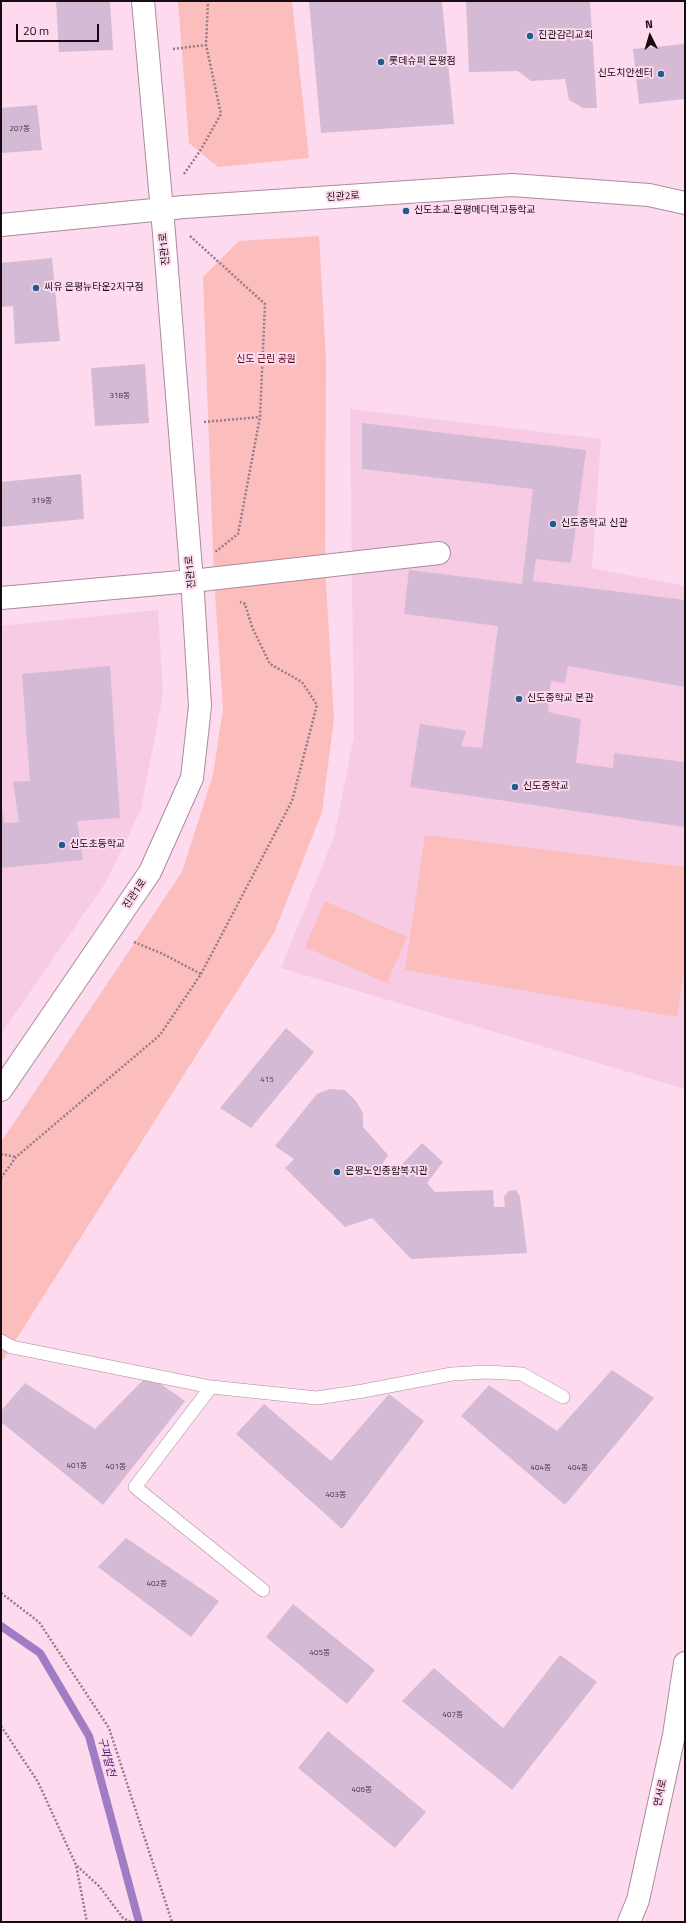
<!DOCTYPE html>
<meta charset="utf-8">
<style>
body{margin:0}
#map{position:relative;width:686px;height:1923px;overflow:hidden;background:#fddaee;font-family:"Titillium Web",sans-serif}
canvas{display:block}
.frame{position:absolute;inset:0;border:2px solid #180c13;pointer-events:none}
.north{position:absolute;left:630px;top:16px;width:40px;height:40px;-webkit-text-stroke:3px #fddaee;paint-order:stroke;rotate:355deg;font-size:11px;font-weight:700;line-height:16px;text-align:center;color:#180c13}
.north::after{content:'';display:block;margin:auto;width:14px;height:18px;background:#180c13;clip-path:polygon(50% 0,100% 100%,50% 72%,0 100%)}
.scale{position:absolute;left:16px;top:24px;width:83px;height:18px;box-sizing:border-box;border:2px solid #180c13;border-top:0;padding-left:5px;font-size:12px;line-height:14px;white-space:nowrap;color:#180c13;-webkit-text-stroke:3px #fddaee;paint-order:stroke}
</style>
<div id="map">
<canvas width="686" height="1923"></canvas>
<div class="frame"></div>
<div class="north">N</div>
<div class="scale">20 m</div>
</div>
<script>
const g = document.querySelector('canvas').getContext('2d');
g.lineJoin = 'round';
function fill(path, color) { g.fillStyle = color; g.fill(path, 'evenodd'); }
const poly = rows => new Path2D(rows.map(r => 'M' + r).join(''));
function strokePath(path, color, width, dash) { g.strokeStyle = color; g.lineWidth = width; g.lineCap = dash ? 'butt' : 'round'; g.setLineDash(dash || []); g.stroke(path); }
function drawText(font, color, halo, rows, align = 'center') {
  g.font = font + ' "Titillium Web","Noto Sans KR",sans-serif'; g.lineWidth = 4; g.setLineDash([]); g.textBaseline = 'middle'; g.strokeStyle = halo; g.fillStyle = color; for (const [text, x, y, turn = 0] of rows) {
    g.save(); g.translate(x, y); g.rotate((+turn || 0) * Math.PI / 180); g.textAlign = isNaN(turn) ? turn : align; if (halo) g.strokeText(text, 0, 0); g.fillText(text, 0, 0); g.restore();
  }
}
fill(poly([
 [350,409,601,439,592,568,685,586,685,1089,281,968,334,837,354,736],
 [158,610,163,694,141,809,106,882,1,1034,1,626]
]), '#f6cbe3');
fill(poly([
 [178,1,292,1,309,158,218,167,189,143],
 [319,236,326,358,325,566,334,719,322,812,274,933,1,1363,1,1142,182,872,213,775,223,708,214,579,203,277,239,241],
 [425,835,685,867,685,964,677,1017,405,970],
 [325,901,407,937,387,983,305,947]
]), '#fbbebd');
strokePath(poly([
 [1,1626,40,1653,89,1736,139,1922]
]), '#a07cc4', 8);
fill(poly([
 [56,1,110,1,113,50,59,52],
 [309,1,442,1,454,124,321,133],
 [466,1,590,1,597,108,583,108,569,100,565,79,531,81,518,71,469,72],
 [685,44,685,99,639,104,633,49],
 [37,105,42,150,1,153,1,108],
 [52,258,60,341,15,344,13,306,1,307,1,263],
 [145,364,149,423,95,426,91,368],
 [362,423,586,450,571,563,536,559,533,581,685,600,685,687,568,666,565,683,551,681,548,712,581,719,576,763,613,768,614,753,685,762,685,827,410,787,420,724,466,731,461,746,482,748,498,626,404,614,409,570,522,584,533,489,362,469],
 [81,474,84,519,1,527,1,482],
 [110,666,120,818,77,821,83,860,1,868,1,800,4,823,19,822,13,782,30,781,22,674],
 [286,1028,314,1052,251,1128,220,1108],
 [330,1089,345,1090,356,1101,363,1113,363,1127,388,1155,380,1168,391,1176,422,1143,443,1162,427,1183,435,1192,493,1190,494,1207,505,1207,504,1196,509,1191,516,1190,520,1197,527,1253,411,1259,372,1218,345,1227,285,1168,294,1159,275,1146,317,1094],
 [612,1370,654,1398,565,1505,461,1416,489,1385,557,1431],
 [148,1375,185,1401,103,1505,1,1422,1,1411,25,1383,95,1429],
 [389,1394,424,1421,342,1529,236,1434,264,1404,331,1461],
 [126,1538,219,1601,191,1637,98,1567],
 [293,1604,375,1670,347,1704,266,1637],
 [560,1655,597,1682,512,1790,402,1701,434,1668,503,1728],
 [328,1731,426,1812,395,1848,298,1768]
]), '#d4bad5');
const service = poly([
 [1,1341,12,1347,211,1387,317,1398,363,1391,452,1374,487,1372,522,1374,563,1397],
 [211,1387,135,1487,263,1590]
]);
const minor = poly([
 [1,598,192,581,439,553],
 [1,1090,150,872,192,778,200,706,193,594,164,233,143,1]
]);
const tertiary = poly([
 [1,225,184,207,512,185,649,195,685,203]
]);
const secondary = poly([
 [629,1922,638,1900,674,1735,685,1663]
]);
strokePath(service, '#ab8b9d', 14);
strokePath(minor, '#ab8b9d', 24);
strokePath(tertiary, '#ab8b9d', 24);
strokePath(secondary, '#ab8b9d', 24);
strokePath(poly([
 [173,49,206,45],
 [184,174,200,151,221,114,206,45,208,1],
 [190,236,265,304,260,417,238,534,215,552],
 [204,422,260,417],
 [134,942,163,954,201,974],
 [1,1154,16,1157],
 [1,1178,16,1157,160,1035,201,974,292,801,317,705,302,682,270,664,252,627,245,604,240,602],
 [1,1593,39,1622,109,1728,172,1922],
 [1,1726,38,1782,76,1865,87,1922],
 [77,1866,99,1886,123,1918,131,1922]
]), '#937b89', 2.5, [2, 2]);
strokePath(service, '#fff', 13);
strokePath(minor, '#fff', 22);
strokePath(tertiary, '#fff', 22);
strokePath(secondary, '#fff', 22);
for (const [x, y, r, color] of [
 [530,36,4,"#225a92"],
 [381,62,4,"#225a92"],
 [661,74,4,"#225a92"],
 [406,211,4,"#225a92"],
 [36,288,4,"#225a92"],
 [553,524,4,"#225a92"],
 [519,699,4,"#225a92"],
 [515,787,4,"#225a92"],
 [62,845,4,"#225a92"],
 [337,1172,4,"#225a92"]
]) { const dot = new Path2D(); dot.arc(x, y, r, 0, 2 * Math.PI); g.fillStyle = color; g.fill(dot); strokePath(dot, '#fddaee', 1.5); }
drawText('8px', '#473844', null, [
 ["207동",20,129],
 ["318동",120,396],
 ["319동",42,501],
 ["415",267,1080],
 ["401동",77,1466],
 ["401동",116,1467],
 ["404동",541,1468],
 ["404동",578,1468],
 ["403동",336,1495],
 ["402동",157,1584],
 ["405동",320,1653],
 ["407동",453,1715],
 ["406동",362,1790]
]);
drawText('10px', '#180c13', '#fddaee', [
 ["진관감리교회",538,36],
 ["롯데슈퍼 은평점",389,62],
 ["신도치안센터",653,74,"right"],
 ["신도초교.은평메디텍고등학교",414,211],
 ["씨유 은평뉴타운2지구점",44,288],
 ["신도중학교 신관",561,524],
 ["신도중학교 본관",527,699],
 ["신도중학교",523,787],
 ["신도초등학교",70,845],
 ["은평노인종합복지관",345,1172]
], 'left');
drawText('10px', '#180c13', '#fddaee', [
 ["진관2로",343,197,-4],
 ["진관1로",165,249,-95],
 ["진관1로",191,572,-95],
 ["진관1로",135,894,-56],
 ["연서로",661,1793,-78]
]);
drawText('10px', '#580513', '#fddaee', [
 ["신도 근린 공원",266,360]
]);
drawText('italic 11px', '#4e1d73', '#fddaee', [
 ["구파발천",106,1757,75]
]);
</script>
